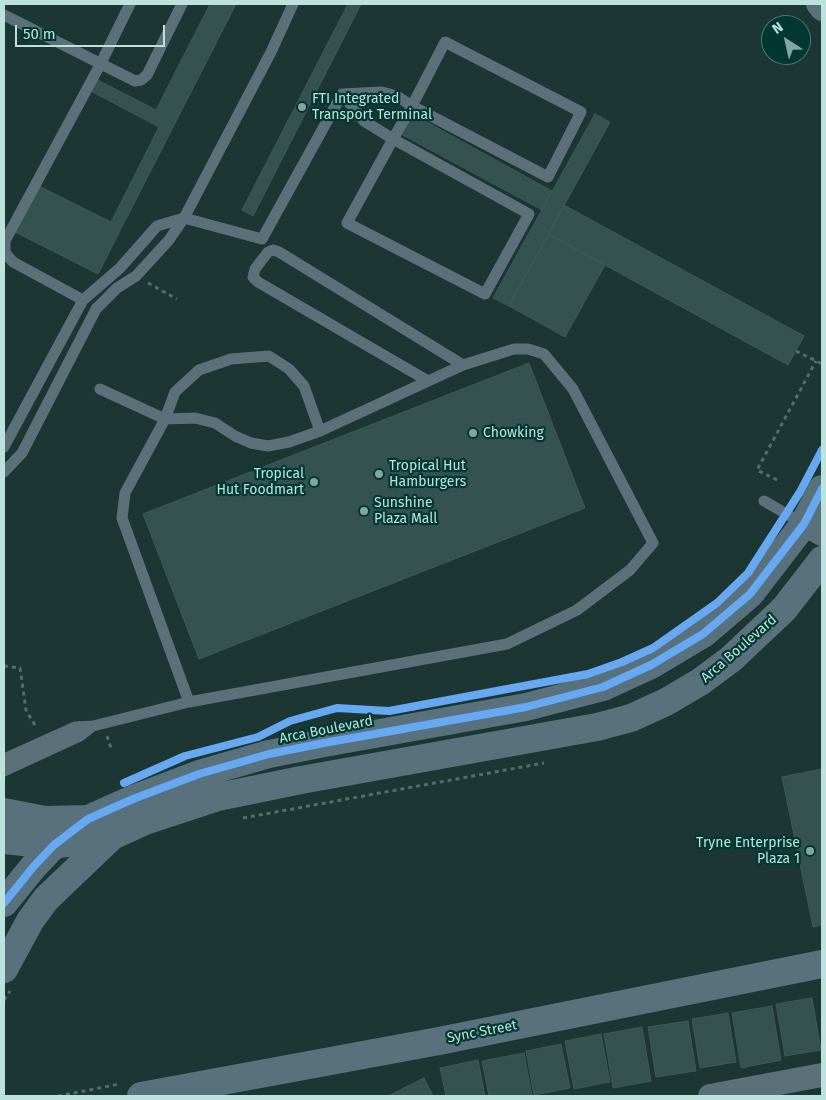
<!DOCTYPE html>
<style>
body{margin:0}
#map{position:relative;width:826px;height:1100px;overflow:hidden;background:#1b3633;font-family:"Fira Sans",sans-serif}
canvas{display:block}
.frame{position:absolute;inset:0;border:5px solid #b9e3db;pointer-events:none}
.north{position:absolute;left:761px;top:15px;width:50px;height:50px;box-sizing:border-box;background:#003831;border:1px solid #4a7c75;border-radius:50%;rotate:325deg;font-size:14px;font-weight:700;line-height:20px;text-align:center;color:#b9e3db}
.north::after{content:'';display:block;margin:auto;width:18px;height:22px;background:#82a6a0;clip-path:polygon(50% 0,100% 100%,50% 72%,0 100%)}
.scale{position:absolute;left:15px;top:25px;width:150px;height:22px;box-sizing:border-box;border:2px solid #b9e3db;border-top:0;padding-left:6px;font-size:15px;line-height:18px;white-space:nowrap;color:#b9e3db;-webkit-text-stroke:4px #003831;paint-order:stroke}
</style>
<div id="map">
<canvas width="826" height="1100"></canvas>
<div class="frame"></div>
<div class="north">N</div>
<div class="scale">50 m</div>
</div>
<script>
const g = document.querySelector('canvas').getContext('2d');
g.lineJoin = 'round';
function fill(path, color) { g.fillStyle = color; g.fill(path, 'evenodd'); }
const poly = rows => new Path2D(rows.map(r => 'M' + r).join(''));
function strokePath(path, color, width, dash) { g.strokeStyle = color; g.lineWidth = width; g.lineCap = dash ? 'butt' : 'round'; g.setLineDash(dash || []); g.stroke(path); }
function drawText(font, color, halo, rows, align = 'center') {
  g.font = font + ' "Fira Sans",sans-serif'; g.lineWidth = 4.5; g.setLineDash([]); g.textBaseline = 'middle'; g.strokeStyle = halo; g.fillStyle = color; for (const [text, x, y, turn = 0] of rows) {
    g.save(); g.translate(x, y); g.rotate((+turn || 0) * Math.PI / 180); g.textAlign = isNaN(turn) ? turn : align; if (halo) g.strokeText(text, 0, 0); g.fillText(text, 0, 0); g.restore();
  }
}
const building = poly([
 [210,4,236,4,98,274,15,232,39,186,111,222,159,127,85,88,90,76,156,110,210,4],
 [348,4,361,4,253,216,242,210,348,4],
 [412,114,552,191,542,210,401,134,412,114],
 [595,114,610,122,509,306,493,298,595,114],
 [564,205,804,336,788,365,548,234,564,205],
 [548,234,605,265,565,337,509,306,548,234],
 [529,363,585,508,199,659,143,514,529,363],
 [822,769,822,925,813,927,782,777,822,769],
 [812,998,821,1050,785,1056,776,1004,812,998],
 [772,1006,781,1060,741,1068,732,1013,772,1006],
 [728,1013,736,1062,700,1068,692,1019,728,1013],
 [688,1021,696,1071,656,1077,648,1027,688,1021],
 [642,1027,651,1081,613,1088,604,1034,642,1027],
 [601,1034,610,1082,574,1089,565,1041,601,1034],
 [561,1044,570,1088,534,1095,526,1051,561,1044],
 [524,1053,532,1096,489,1096,482,1061,524,1053],
 [478,1060,485,1096,446,1096,440,1068,478,1060],
 [424,1078,433,1096,388,1096,424,1078]
]);
fill(building, '#345250');
strokePath(building, '#3e5958', 1);
strokePath(poly([
 [148,283,177,299],
 [796,351,822,364],
 [777,480,757,470,816,361],
 [4,666,20,668,26,710,36,727],
 [107,736,112,751],
 [243,818,544,763],
 [4,1000,10,991],
 [58,1096,120,1084]
]), '#576a6f', 3, [4, 4]);
strokePath(poly([
 [4,15,135,81,141,80,147,75,182,4],
 [342,94,364,121,393,139,529,214,485,294,347,223,393,139,412,106,445,42,581,112,548,177,412,106,397,96,382,92,342,94],
 [83,300,13,262,5,253,5,241,101,63,130,4],
 [428,381,258,282,253,277,255,269,268,252,273,250,279,252,463,365],
 [4,447,83,300,120,268,157,226,184,218,262,239,342,94],
 [4,472,22,453,96,309,117,288,136,276,169,240,184,218,271,52,293,4],
 [764,501,804,524],
 [189,702,122,518,125,493,165,419,175,392,199,370,231,359,269,356,289,369,304,386,320,431],
 [4,759,75,727,93,726,189,702,507,644,577,610,630,570,653,543,573,389,544,354,528,349,514,349,463,365,320,431,289,442,268,446,251,443,235,436,215,423,195,418,165,419,100,389],
 [4,771,80,736,93,726]
]), '#5c707a', 11);
strokePath(poly([
 [818,4,822,9],
 [804,524,822,534],
 [710,1096,822,1075]
]), '#5c707a', 24);
strokePath(poly([
 [4,812,45,820,88,819],
 [4,840,54,845,112,836,145,821,218,797,301,780,597,727,631,718,666,702,700,682,731,659,784,609,822,560],
 [4,903,34,866,54,845,88,819,133,799,199,774,269,754,324,743,526,707,603,687,651,665,703,634,750,594,804,524,822,489],
 [4,969,30,921,46,899,112,836],
 [141,1096,439,1041,822,964]
]), '#59717c', 28);
strokePath(poly([
 [124,783,185,756,258,737,290,721,337,708,389,711,588,674,622,662,653,648,717,603,748,573,800,492,822,450],
 [4,903,34,866,54,845,88,819,133,799,199,774,269,754,324,743,526,707,603,687,651,665,703,634,750,594,804,524,822,489]
]), '#66a8f1', 8);
for (const [x, y, r, color] of [
 [302,107,5,"#82a6a0"],
 [473,433,5,"#82a6a0"],
 [379,474,5,"#82a6a0"],
 [314,482,5,"#82a6a0"],
 [364,511,5,"#82a6a0"],
 [810,851,5,"#82a6a0"]
]) { const dot = new Path2D(); dot.arc(x, y, r, 0, 2 * Math.PI); g.fillStyle = color; g.fill(dot); strokePath(dot, '#003831', 2); }
drawText('14px', '#b9e3db', '#003831', [
 ["FTI Integrated",312,99],
 ["Transport Terminal",312,115],
 ["Chowking",483,433],
 ["Tropical Hut",389,466],
 ["Hamburgers",389,482],
 ["Tropical",304,474,"right"],
 ["Hut Foodmart",304,490,"right"],
 ["Sunshine",374,503],
 ["Plaza Mall",374,519],
 ["Tryne Enterprise",800,843,"right"],
 ["Plaza 1",800,859,"right"]
], 'left');
drawText('14px', '#b9e3db', '#003831', [
 ["Arca Boulevard",739,649,-41],
 ["Arca Boulevard",326,730,-11],
 ["Sync Street",482,1032,-11]
]);
</script>
